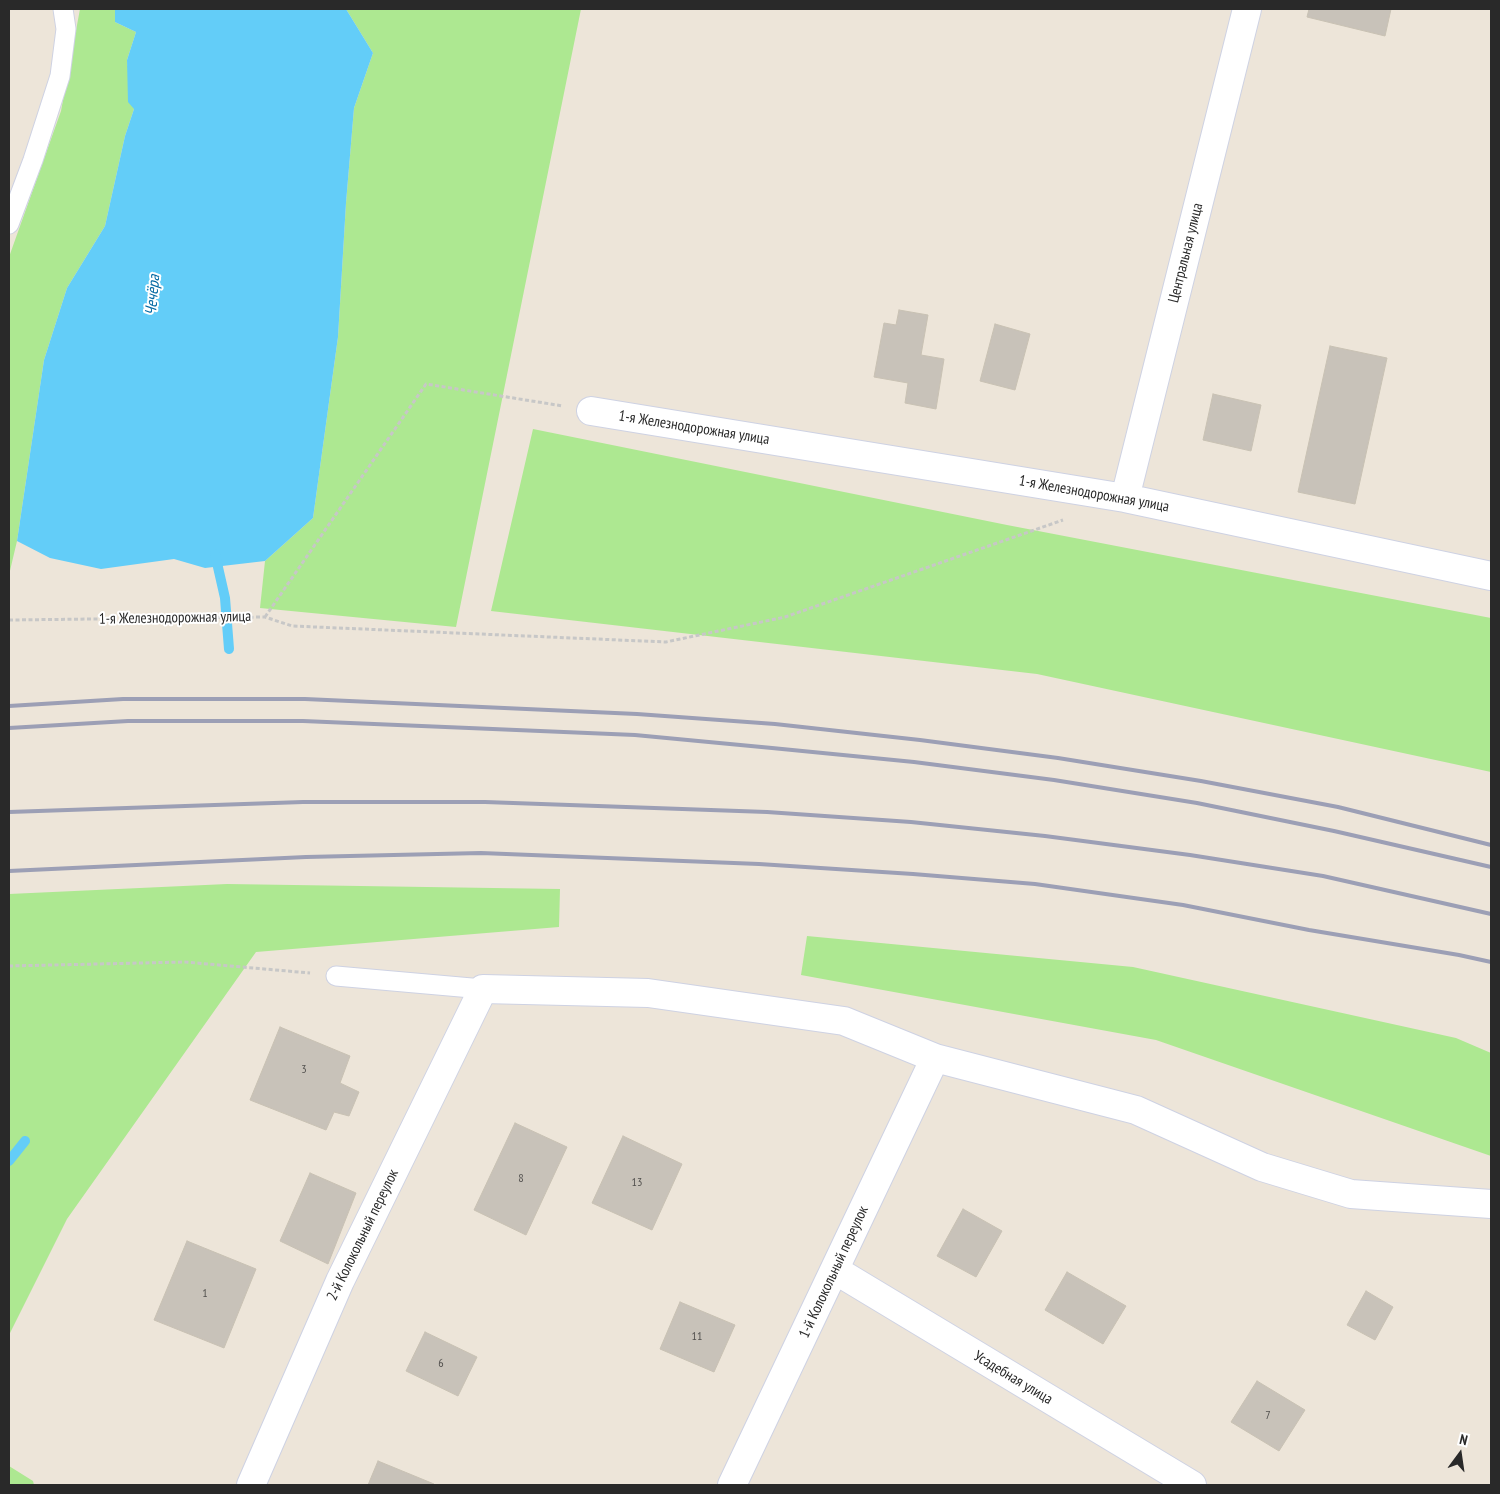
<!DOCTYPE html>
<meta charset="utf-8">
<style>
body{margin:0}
#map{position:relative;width:1500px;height:1494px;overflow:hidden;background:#ede5d9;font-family:"PT Sans Narrow",sans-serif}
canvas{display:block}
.frame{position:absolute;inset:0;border:10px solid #292929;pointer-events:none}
.north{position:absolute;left:1435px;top:1429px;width:50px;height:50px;-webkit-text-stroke:4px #fff;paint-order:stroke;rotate:14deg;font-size:14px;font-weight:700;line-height:20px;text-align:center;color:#292929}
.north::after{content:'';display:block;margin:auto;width:18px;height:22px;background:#292929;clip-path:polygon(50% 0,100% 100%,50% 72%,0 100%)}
</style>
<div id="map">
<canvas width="1500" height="1494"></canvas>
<div class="frame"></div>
<div class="north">N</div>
</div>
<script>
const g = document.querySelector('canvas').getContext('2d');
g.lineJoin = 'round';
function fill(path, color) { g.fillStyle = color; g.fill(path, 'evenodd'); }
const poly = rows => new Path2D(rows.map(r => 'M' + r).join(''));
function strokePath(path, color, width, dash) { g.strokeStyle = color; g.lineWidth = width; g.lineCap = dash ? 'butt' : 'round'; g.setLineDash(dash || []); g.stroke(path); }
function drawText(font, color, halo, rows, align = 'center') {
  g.font = font + ' "PT Sans Narrow",sans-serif'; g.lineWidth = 4; g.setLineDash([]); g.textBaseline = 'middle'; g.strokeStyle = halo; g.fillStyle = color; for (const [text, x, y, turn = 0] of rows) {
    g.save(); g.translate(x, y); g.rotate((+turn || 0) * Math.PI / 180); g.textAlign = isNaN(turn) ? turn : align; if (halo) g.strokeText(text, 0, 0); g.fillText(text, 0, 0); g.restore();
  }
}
fill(poly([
 [80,9,115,9,115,22,136,32,127,60,134,109,125,136,105,226,67,288,44,360,17,541,9,575,9,257,61,111],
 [346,9,581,9,456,627,260,608,265,561,313,518,338,337,346,203,354,108,373,53],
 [533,429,1007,525,1491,618,1491,772,1037,674,491,611],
 [227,884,560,889,559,927,256,952,67,1219,9,1335,9,894],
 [807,936,1133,967,1456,1038,1491,1053,1491,1156,1156,1040,801,975],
 [9,1466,33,1481,34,1485,9,1485]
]), '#ade891');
fill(poly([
 [115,9,346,9,373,53,354,108,346,203,338,337,313,518,265,561,205,568,174,559,101,569,50,558,17,541,44,360,67,288,105,226,125,136,134,109,128,102,127,60,136,32,115,22]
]), '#63cdf8');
strokePath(poly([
 [215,554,225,598,229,649],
 [9,1161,25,1141]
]), '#63cdf8', 10);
const building = poly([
 [1309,9,1391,9,1385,36,1307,17,1309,9],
 [899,310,928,315,921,355,944,359,936,409,905,403,908,383,874,377,884,323,896,325,899,310],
 [995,324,1030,334,1015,390,980,381,995,324],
 [1330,346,1387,358,1355,504,1298,492,1330,346],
 [1213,394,1261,405,1251,451,1203,440,1213,394],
 [280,1027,350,1056,340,1083,359,1092,349,1116,334,1112,326,1130,250,1100,280,1027],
 [515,1123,567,1147,526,1235,474,1210,515,1123],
 [623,1136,682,1164,652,1230,592,1203,623,1136],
 [310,1173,356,1193,328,1264,280,1241,310,1173],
 [963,1209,1002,1231,976,1277,937,1256,963,1209],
 [187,1241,256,1269,224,1348,154,1320,187,1241],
 [1067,1272,1126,1306,1103,1344,1045,1310,1067,1272],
 [1366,1291,1393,1307,1375,1340,1347,1325,1366,1291],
 [680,1302,735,1325,714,1372,660,1349,680,1302],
 [425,1332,477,1357,458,1396,406,1371,425,1332],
 [1257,1381,1305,1410,1279,1451,1231,1422,1257,1381],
 [378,1461,434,1484,434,1485,368,1485,378,1461]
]);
fill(building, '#c8c2b9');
strokePath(building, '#c8c1b3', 1);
const service = poly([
 [9,224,33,160,60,76,66,29,63,9],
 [336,976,483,989]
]);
const minor = poly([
 [591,411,1125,498,1491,576],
 [1125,498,1247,9],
 [835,1270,1192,1485],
 [251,1485,340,1281,483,989,648,993,844,1021,935,1058,1136,1110,1262,1167,1351,1194,1491,1204],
 [732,1485,935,1058]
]);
strokePath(service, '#ced2e3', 21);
strokePath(minor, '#ced2e3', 30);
strokePath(poly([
 [265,617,426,384,563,406],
 [9,620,265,617,292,626,666,642,785,617,1063,520],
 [9,966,185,962,310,973]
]), '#c7c7c7', 3, [4, 2.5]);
strokePath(service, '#fff', 19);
strokePath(minor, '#fff', 28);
strokePath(poly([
 [9,706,123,699,305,699,637,714,775,724,920,740,1058,758,1201,781,1338,807,1491,845],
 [9,728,128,721,303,721,635,735,772,748,914,762,1054,780,1197,803,1334,831,1491,867],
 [9,812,303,802,485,802,767,812,911,822,1045,836,1190,855,1323,876,1491,914],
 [9,871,306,857,481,853,759,864,913,874,1035,884,1183,905,1309,930,1459,955,1491,962]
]), '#9c9fb5', 4);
drawText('12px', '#514f4d', null, [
 ["3",304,1070],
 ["8",521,1179],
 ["13",637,1183],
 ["1",205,1294],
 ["11",697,1337],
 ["6",441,1364],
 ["7",1268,1416]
]);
drawText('15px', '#292929', '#fff', [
 ["Центральная улица",1186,253,-76],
 ["1-я Железнодорожная улица",694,428,9],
 ["1-я Железнодорожная улица",1094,494,10],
 ["1-я Железнодорожная улица",175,618,-1],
 ["2-й Колокольный переулок",363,1235,-64],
 ["1-й Колокольный переулок",834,1272,-65],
 ["Усадебная улица",1013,1378,31]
]);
drawText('italic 16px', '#0369a3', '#fff', [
 ["Чечёра",153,295,-85]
]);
</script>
